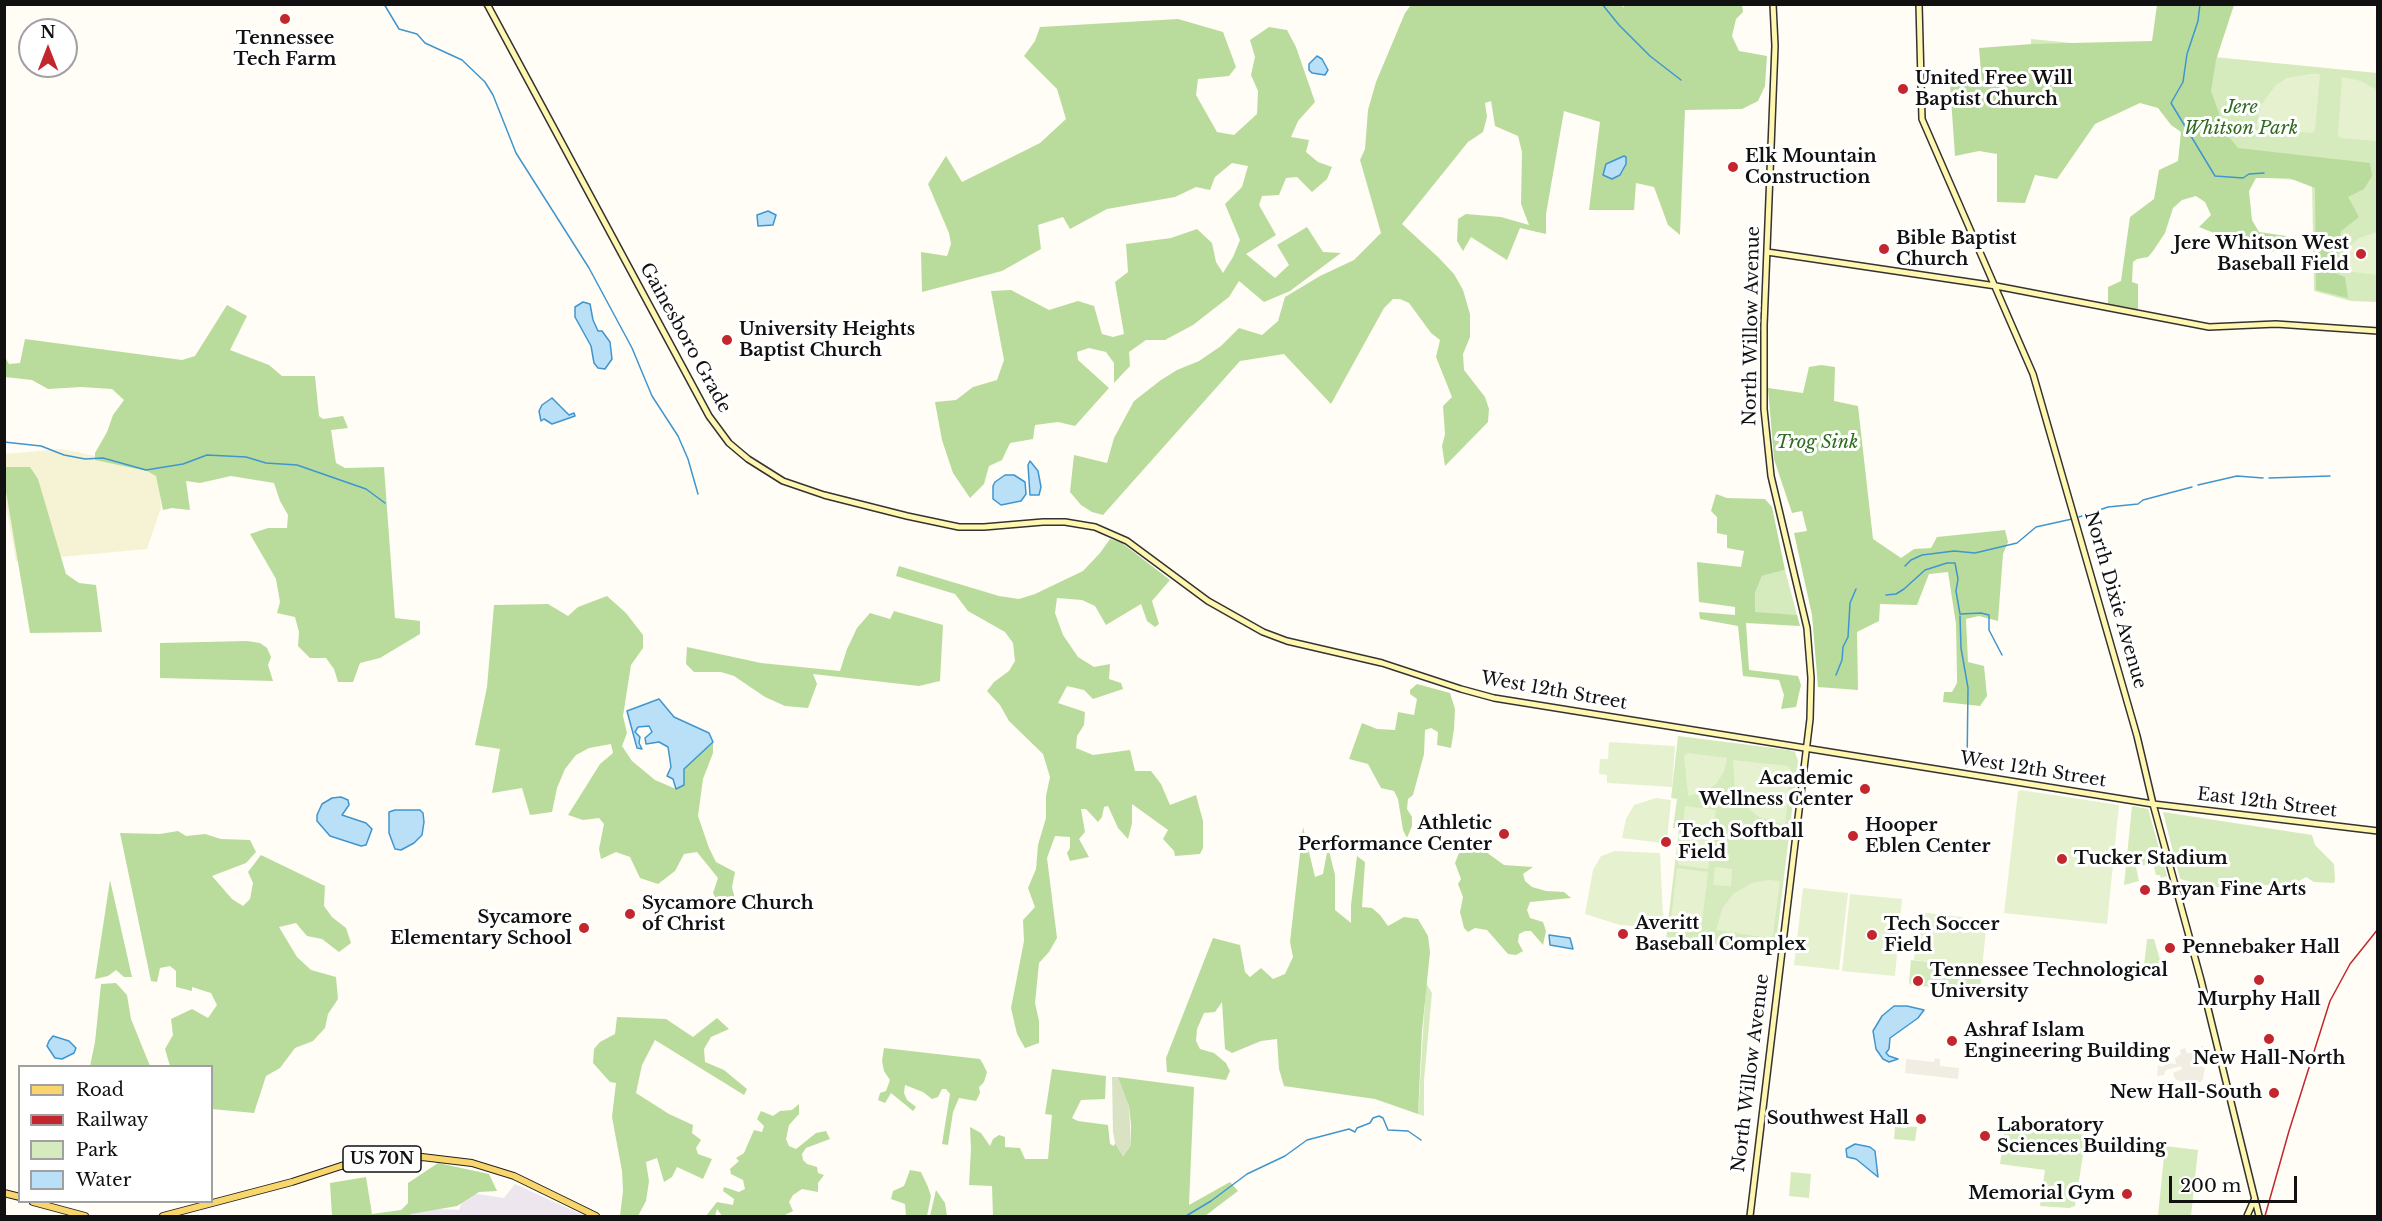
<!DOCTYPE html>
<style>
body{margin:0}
#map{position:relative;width:2382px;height:1221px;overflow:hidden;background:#fffdf5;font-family:"Libre Baskerville",serif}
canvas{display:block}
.frame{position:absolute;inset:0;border:6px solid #111;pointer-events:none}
.legend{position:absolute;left:18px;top:1065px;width:195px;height:138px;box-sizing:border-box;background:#fff;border:2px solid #a0a0a0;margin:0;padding:8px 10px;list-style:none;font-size:18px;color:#111}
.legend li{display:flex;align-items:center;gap:12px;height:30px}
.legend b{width:30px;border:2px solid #a0a0a0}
.north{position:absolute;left:18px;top:18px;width:60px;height:60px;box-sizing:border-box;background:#fff;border:2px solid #a0a0a0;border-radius:50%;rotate:0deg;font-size:16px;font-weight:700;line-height:24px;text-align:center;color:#111}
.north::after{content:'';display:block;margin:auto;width:21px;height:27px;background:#c4262e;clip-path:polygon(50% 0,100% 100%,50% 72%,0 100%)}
.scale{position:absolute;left:2169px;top:1176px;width:128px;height:27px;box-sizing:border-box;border:3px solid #111;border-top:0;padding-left:8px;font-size:18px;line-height:21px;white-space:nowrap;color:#111;-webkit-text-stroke:4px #fff;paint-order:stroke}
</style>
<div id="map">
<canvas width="2382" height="1221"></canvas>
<div class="frame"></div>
<ul class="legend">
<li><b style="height:8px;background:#f9d66b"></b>Road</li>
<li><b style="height:8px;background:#c4262e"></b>Railway</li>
<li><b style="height:16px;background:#d5ebbd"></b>Park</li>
<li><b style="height:16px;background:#b9e0f7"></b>Water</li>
</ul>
<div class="north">N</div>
<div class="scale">200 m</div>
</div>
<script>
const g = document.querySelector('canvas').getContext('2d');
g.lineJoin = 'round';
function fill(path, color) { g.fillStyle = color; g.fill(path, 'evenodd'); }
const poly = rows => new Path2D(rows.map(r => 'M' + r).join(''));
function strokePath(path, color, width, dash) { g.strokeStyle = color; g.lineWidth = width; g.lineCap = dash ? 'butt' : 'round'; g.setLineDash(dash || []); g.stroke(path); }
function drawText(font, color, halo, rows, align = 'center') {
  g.font = font + ' "Libre Baskerville",serif'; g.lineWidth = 6; g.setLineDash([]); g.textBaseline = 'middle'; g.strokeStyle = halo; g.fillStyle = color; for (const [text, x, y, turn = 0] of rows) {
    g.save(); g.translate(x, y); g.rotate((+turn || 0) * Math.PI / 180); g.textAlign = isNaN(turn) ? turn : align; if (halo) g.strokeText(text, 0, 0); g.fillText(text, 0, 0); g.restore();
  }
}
fill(poly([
 [515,1184,585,1216,404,1216,406,1208,459,1210,465,1192,504,1198]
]), '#eee6ef');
fill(poly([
 [62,449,158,469,161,508,147,549,16,561,5,501,4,454]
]), '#f6f3d4');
fill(poly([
 [2031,39,2377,73,2377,302,2351,301,2314,291,2312,181,2252,177,2183,132,2163,103,2137,98,2033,142],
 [1785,570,1797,615,1755,613,1755,593,1762,576],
 [1678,736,1789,750,1795,752,1798,761,1775,951,1666,939,1679,829,1673,828,1677,799,1671,798],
 [2132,806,2148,809,2167,876,2161,878,2160,875,2156,875,2153,863,2136,867,2139,881,2124,885],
 [2163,812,2312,835,2315,845,2334,864,2335,880,2334,883,2314,882,2306,877,2294,884,2198,888,2192,882,2180,879],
 [2147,939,2154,939,2161,963,2156,965,2155,977,2143,975],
 [1911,960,1982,968,1980,990,1978,992,1912,985,1909,983],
 [1426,983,1432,993,1424,1080,1424,1116,1418,1114],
 [1907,1126,1917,1127,1915,1141,1894,1139,1895,1127,1907,1128],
 [2005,1126,2086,1135,2075,1206,2069,1208,2040,1206,2045,1170,2000,1164],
 [2165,1146,2198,1150,2191,1216,2158,1216],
 [1791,1172,1811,1174,1809,1198,1789,1196]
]), '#d5ebbd');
fill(poly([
 [1617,4,1624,7,1625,4,1742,5,1743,12,1736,19,1732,36,1739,51,1767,56,1765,86,1758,101,1742,109,1685,110,1680,235,1668,225,1654,187,1636,183,1634,210,1589,210,1600,122,1564,111,1546,214,1546,234,1520,228,1507,260,1471,237,1463,251,1457,241,1458,219,1466,214,1501,217,1529,225,1521,204,1522,152,1518,136,1495,126,1491,101,1485,103,1487,117,1483,132,1468,142,1402,224,1439,258,1454,274,1463,290,1470,314,1470,337,1463,354,1464,370,1485,397,1489,409,1488,422,1445,466,1442,446,1445,434,1443,406,1452,397,1436,357,1440,340,1431,333,1409,303,1400,299,1393,299,1384,308,1331,404,1284,354,1240,361,1103,515,1092,512,1081,505,1070,492,1074,455,1107,463,1114,438,1134,401,1161,380,1177,370,1199,361,1221,346,1239,328,1262,335,1278,321,1285,297,1320,276,1354,260,1381,233,1360,160,1365,149,1368,110,1376,82,1405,13,1411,5],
 [2157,5,2234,5,2216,60,2211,91,2226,133,2238,148,2370,163,2372,176,2364,189,2348,197,2359,217,2341,231,2335,273,2345,277,2348,298,2316,290,2315,188,2289,178,2256,178,2249,191,2252,220,2259,232,2286,236,2285,252,2256,250,2199,227,2211,215,2205,202,2196,196,2182,200,2173,208,2165,233,2153,251,2148,257,2137,259,2133,262,2132,282,2138,284,2138,310,2108,304,2108,287,2121,281,2130,217,2154,199,2159,170,2178,161,2181,132,2171,125,2158,108,2140,103,2095,124,2057,179,2035,175,2025,203,1997,202,1997,154,1979,151,1955,156,1950,84,1982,84,1979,48,2032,44,2152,41],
 [1178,19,1223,32,1236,67,1229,76,1198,79,1196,95,1217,132,1234,135,1257,114,1258,91,1251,75,1255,57,1250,40,1269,27,1287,30,1296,47,1315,102,1298,121,1291,137,1309,140,1306,152,1318,162,1332,167,1327,179,1312,192,1297,177,1286,178,1279,195,1262,196,1259,205,1276,235,1246,254,1275,278,1289,265,1277,245,1307,227,1323,252,1341,253,1290,291,1264,302,1239,281,1229,297,1193,325,1165,340,1146,340,1129,352,1130,366,1114,383,1114,363,1106,352,1089,348,1077,352,1078,360,1109,388,1075,426,1058,422,1035,425,1033,439,1010,443,1002,460,989,466,984,484,970,498,953,473,942,440,935,402,956,400,973,387,997,380,1004,360,991,291,1011,290,1049,310,1078,301,1094,306,1102,334,1113,337,1124,334,1115,282,1128,272,1126,244,1171,238,1197,229,1212,243,1216,262,1223,273,1233,257,1240,240,1225,204,1242,187,1248,166,1232,163,1215,177,1210,190,1196,187,1175,197,1107,209,1070,229,1063,217,1038,225,1041,249,1002,271,922,292,921,252,947,256,951,244,949,233,928,184,946,156,962,182,1040,143,1066,119,1057,89,1024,56,1035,41,1040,27],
 [227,305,247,316,230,350,269,365,282,376,315,376,319,416,323,419,343,416,348,428,331,430,336,463,345,468,384,467,395,618,420,621,420,634,380,658,360,663,353,682,338,682,334,669,326,658,310,658,298,646,299,632,295,617,277,613,280,602,276,579,250,534,268,528,287,528,288,515,280,501,274,483,231,476,200,483,186,481,190,510,172,508,163,510,156,476,147,471,95,460,95,453,107,432,113,415,124,400,112,389,81,387,48,389,32,380,5,377,5,357,9,364,20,363,25,339,182,360,195,356],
 [1821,365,1835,367,1834,401,1858,406,1873,539,1901,558,1914,549,1931,548,1937,537,2005,530,2008,542,2003,554,1998,621,1979,616,1966,619,1968,662,1984,666,1987,696,1980,706,1943,702,1944,692,1952,692,1957,683,1957,675,1956,624,1948,572,1929,574,1917,605,1880,604,1879,621,1857,632,1858,690,1818,687,1812,615,1794,533,1807,531,1802,511,1792,513,1774,459,1768,388,1803,393,1809,367],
 [4,467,30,467,38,479,66,574,79,583,96,585,102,632,30,633,5,486],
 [1716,494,1727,498,1765,499,1772,507,1785,570,1762,576,1755,593,1755,612,1797,615,1800,626,1746,623,1749,670,1798,676,1801,685,1796,707,1781,709,1784,695,1779,680,1743,676,1738,626,1700,619,1699,612,1735,615,1735,607,1699,602,1697,562,1741,567,1744,551,1727,548,1727,535,1717,533,1717,517,1711,511],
 [1110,539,1122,543,1170,580,1152,601,1159,624,1155,627,1147,621,1141,604,1106,625,1095,606,1082,600,1057,598,1055,613,1063,635,1078,657,1094,667,1110,664,1109,679,1121,683,1123,689,1093,699,1084,690,1067,686,1058,703,1085,712,1084,725,1077,736,1076,748,1093,755,1130,750,1135,771,1151,771,1161,784,1170,805,1196,795,1203,821,1203,848,1200,854,1175,856,1174,851,1163,839,1168,830,1132,804,1132,823,1128,839,1118,828,1108,806,1104,807,1102,817,1098,822,1086,809,1081,809,1085,832,1079,839,1089,857,1070,861,1067,853,1070,848,1070,837,1055,836,1047,858,1057,938,1049,952,1039,963,1035,1003,1039,1021,1039,1043,1025,1048,1017,1034,1011,1008,1024,941,1023,920,1035,907,1028,888,1036,869,1038,845,1046,818,1046,796,1050,777,1043,754,1009,721,1000,705,987,691,994,682,1009,671,1015,661,1013,643,1005,632,968,611,955,594,896,576,899,566,999,596,1019,599,1035,594,1083,571,1100,553],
 [607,596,626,613,643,635,643,648,631,665,623,716,627,733,622,746,632,761,655,780,676,789,684,785,684,769,713,742,713,753,703,779,698,816,709,848,716,862,735,872,732,887,735,899,727,906,718,902,713,893,718,878,697,852,684,854,675,871,658,884,640,878,630,857,616,852,601,859,599,849,604,824,599,818,583,820,568,815,600,764,613,753,611,744,589,748,576,755,565,769,557,788,552,812,530,815,522,788,492,793,500,749,475,745,487,687,494,605,548,604,568,616,578,607],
 [894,611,943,625,940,681,919,686,813,674,817,684,808,708,785,706,765,697,734,676,721,672,694,672,686,664,687,647,761,663,840,671,847,649,857,628,870,613,890,619],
 [247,641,260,643,267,648,271,657,268,665,273,681,160,678,160,643],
 [1417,684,1450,693,1455,709,1454,729,1451,748,1437,745,1438,732,1431,728,1425,730,1424,754,1413,795,1408,799,1407,809,1412,817,1412,826,1407,838,1403,830,1398,799,1394,791,1381,788,1368,764,1349,759,1362,723,1377,729,1395,730,1398,712,1414,715,1417,699,1410,694,1410,690],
 [1303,827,1315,877,1323,874,1328,847,1335,875,1335,910,1351,923,1351,905,1357,856,1365,862,1362,907,1372,908,1380,915,1388,926,1404,917,1418,919,1428,936,1430,952,1422,1031,1418,1114,1375,1099,1284,1086,1279,1069,1277,1039,1261,1041,1232,1053,1225,1049,1222,1002,1215,1012,1204,1013,1197,1029,1196,1041,1200,1049,1214,1053,1226,1063,1230,1071,1226,1080,1167,1072,1166,1058,1213,938,1240,945,1245,972,1250,977,1261,968,1273,979,1285,974,1293,957,1290,942],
 [178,831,186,836,205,834,221,839,250,840,256,852,246,863,212,876,232,899,243,906,250,899,253,883,248,872,261,855,325,886,324,906,332,917,346,928,351,943,339,952,322,939,307,936,296,923,279,927,297,957,311,970,336,977,338,999,328,1014,325,1028,313,1041,295,1048,280,1068,266,1076,254,1113,212,1109,212,1066,170,1066,165,1049,173,1035,171,1019,192,1009,208,1018,217,1005,211,993,192,987,192,991,176,987,176,971,170,966,160,968,157,982,151,981,120,833,160,834],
 [1468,839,1504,865,1533,867,1523,874,1525,881,1532,887,1546,891,1564,892,1571,898,1530,902,1527,910,1530,918,1543,922,1546,931,1543,945,1531,931,1525,931,1519,934,1518,942,1523,951,1516,955,1508,954,1487,930,1475,928,1468,932,1464,928,1460,912,1463,897,1458,884,1461,879,1455,863,1461,848],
 [110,880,132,977,124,977,116,970,108,976,95,979],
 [116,983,127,995,131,1019,150,1066,90,1066,95,1042,101,984],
 [617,1017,666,1019,693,1037,717,1018,729,1029,711,1037,704,1049,705,1062,724,1070,747,1089,744,1095,655,1040,642,1065,636,1093,669,1114,693,1125,692,1133,701,1140,696,1148,698,1154,712,1159,703,1179,677,1167,672,1177,664,1182,657,1158,646,1162,649,1181,646,1201,638,1216,620,1216,623,1191,622,1171,612,1117,616,1083,610,1082,593,1063,594,1049,600,1042,615,1034],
 [884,1048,980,1059,983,1064,987,1072,984,1082,979,1087,980,1093,976,1101,959,1098,953,1112,948,1145,942,1144,950,1094,946,1089,942,1089,938,1097,932,1099,923,1092,905,1085,904,1093,907,1100,916,1107,913,1111,891,1093,885,1103,878,1100,880,1093,886,1091,890,1080,884,1071,882,1061],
 [1052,1069,1106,1076,1105,1099,1081,1100,1072,1118,1078,1121,1108,1125,1110,1144,1114,1146,1115,1143,1123,1156,1131,1145,1131,1125,1129,1106,1118,1084,1118,1077,1194,1087,1189,1205,1230,1182,1238,1191,1205,1216,993,1216,992,1186,969,1185,971,1149,970,1127,981,1133,990,1146,993,1139,999,1135,1005,1137,1005,1147,1020,1148,1025,1159,1048,1159,1052,1115,1045,1114],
 [799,1104,799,1114,789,1125,786,1139,789,1146,796,1149,816,1133,826,1131,830,1139,806,1148,802,1154,803,1160,807,1164,817,1167,818,1173,824,1175,818,1183,818,1192,802,1189,793,1195,789,1202,793,1211,783,1216,722,1216,717,1209,715,1216,706,1216,717,1202,733,1205,734,1199,723,1191,724,1187,739,1192,745,1189,743,1180,731,1174,730,1169,739,1161,736,1158,744,1153,754,1130,762,1132,764,1126,757,1119,761,1111,773,1116,780,1111,792,1110],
 [438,1163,489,1174,497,1191,479,1192,457,1206,411,1214,409,1216,332,1216,330,1183,366,1177,372,1214,401,1210,408,1203,408,1183],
 [910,1170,921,1172,928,1187,931,1196,927,1216,906,1216,905,1204,891,1199,893,1191,904,1186],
 [936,1190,945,1203,947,1216,930,1216]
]), '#b9dc9c');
fill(poly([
 [1112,1077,1118,1077,1129,1106,1131,1145,1123,1156,1115,1143,1113,1132]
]), '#d9e3c4');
fill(poly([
 [2310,74,2320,74,2315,130,2312,133,2256,127,2261,105,2276,85,2287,78],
 [2342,77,2361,81,2377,90,2377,141,2341,138,2338,136],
 [2377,232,2377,275,2340,270,2342,260,2351,245,2359,238],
 [1609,742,1675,746,1672,787,1607,783,1607,775,1599,774,1600,759,1608,759],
 [1688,753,1727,758,1724,772,1716,784,1704,792,1688,796,1684,756],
 [1733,760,1788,766,1791,770,1785,825,1759,817,1744,805,1735,787],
 [2020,790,2119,805,2107,924,2004,913,2018,792],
 [1656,798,1671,800,1667,840,1662,843,1622,838,1626,819,1634,805],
 [1685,806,1716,810,1708,869,1678,865],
 [1615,851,1660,853,1663,916,1662,923,1657,928,1620,925,1585,914,1593,870,1601,856],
 [1715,867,1732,869,1731,886,1713,885],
 [1677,868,1708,872,1701,931,1670,928],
 [1768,880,1780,881,1773,935,1769,938,1716,930,1722,909,1733,894,1752,883],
 [1803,888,1848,893,1839,970,1794,965],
 [1850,894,1902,899,1895,976,1842,971],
 [1919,912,1987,920,1982,968,1914,960]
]), '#e6f2cf');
fill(poly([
 [2201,1046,2203,1046,2206,1051,2208,1048,2212,1050,2214,1059,2194,1063,2195,1065,2200,1065,2205,1068,2203,1079,2201,1082,2184,1083,2175,1079,2173,1073,2182,1069,2181,1066,2166,1070,2164,1075,2157,1076,2158,1065,2162,1067,2167,1063,2176,1064,2175,1058,2181,1054,2180,1050,2185,1048,2187,1053,2194,1053,2196,1059,2208,1056,2202,1052],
 [1935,1058,1940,1059,1940,1066,1959,1068,1958,1079,1905,1073,1906,1059,1934,1062]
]), '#f1ede2');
const water = poly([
 [1317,56,1322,59,1328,70,1325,75,1312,73,1309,70,1309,64,1317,56],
 [1624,156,1626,157,1626,164,1620,175,1612,179,1603,175,1606,164,1624,156],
 [768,211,776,215,773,225,758,226,757,215,768,211],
 [583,302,590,304,593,320,598,331,602,331,610,342,612,359,605,369,598,368,594,363,591,346,575,317,575,307,583,302],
 [552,398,569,415,574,413,575,416,552,424,544,419,541,421,539,411,542,405,552,398],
 [1030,461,1038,471,1041,487,1039,495,1030,495,1028,465,1030,461],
 [1005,475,1014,475,1025,482,1026,494,1021,501,1001,505,993,499,993,486,995,482,1005,475],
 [659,699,674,717,709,733,713,742,684,769,684,785,676,789,673,779,667,776,671,767,668,747,659,742,646,744,645,738,652,732,649,726,638,727,635,732,640,737,639,743,642,749,637,748,627,711,659,699],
 [341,797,348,800,349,805,342,815,366,823,372,829,366,845,361,846,330,836,317,821,317,815,322,804,332,798,341,797],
 [395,810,420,810,423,813,424,822,422,835,414,843,401,850,395,849,389,833,389,812,395,810],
 [1549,935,1570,938,1573,949,1550,945,1549,935],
 [1894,1006,1907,1006,1924,1010,1918,1018,1890,1038,1889,1049,1886,1053,1889,1056,1898,1059,1889,1062,1883,1059,1876,1049,1873,1031,1882,1016,1894,1006],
 [53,1036,69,1041,76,1048,74,1053,62,1059,55,1058,47,1046,49,1041,53,1036],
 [1855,1144,1870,1147,1875,1151,1878,1177,1856,1159,1847,1157,1846,1149,1855,1144]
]);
fill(water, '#b9e0f7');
strokePath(water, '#3f96cf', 1.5);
strokePath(poly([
 [384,4,399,29,417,34,425,43,462,60,485,82,493,95,516,153,589,268,632,348,652,396,678,436,688,459,698,494],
 [1602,4,1619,25,1650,56,1681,80],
 [2200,4,2198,21,2187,54,2183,82,2171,103,2215,176,2243,178,2249,174,2264,173],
 [4,442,41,446,64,455,85,459,103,458,146,470,183,464,207,455,246,457,266,463,297,465,366,489,385,503],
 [2269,478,2330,476],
 [2198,485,2237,476,2263,478],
 [2079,517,2108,507,2138,504,2143,500,2192,487],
 [1905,566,1911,560,1922,555,1954,551,1975,553,2017,543,2036,527,2072,519],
 [1886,595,1896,594,1904,589,1925,570,1947,563,1955,563,1958,579,1956,591,1960,614,1981,613,1989,615,1989,630,2002,655],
 [1960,616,1961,648,1968,688,1967,767],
 [1836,675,1842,660,1843,647,1848,637,1850,603,1856,589],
 [1186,1216,1211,1201,1247,1174,1285,1156,1307,1140,1349,1129,1355,1132,1357,1128,1370,1123,1373,1118,1379,1116,1383,1118,1388,1130,1408,1131,1421,1140]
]), '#3f96cf', 1.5);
const secondary = poly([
 [487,4,709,416,729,443,748,459,783,481,824,495,907,516,959,527,984,527,1043,522,1065,522,1095,527,1127,541,1208,601,1263,632,1287,641,1382,663,1461,689,1494,698,2153,804,2378,831],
 [1919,4,1922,119,2033,374,2137,736,2153,804,2201,980,2259,1216],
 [1767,252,1996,286,2209,327,2276,324,2378,331],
 [1750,1216,1810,719,1811,678,1807,628,1771,476,1764,409,1764,325,1775,46,1773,4],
 [2247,1216,2254,1200]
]);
const primary = poly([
 [4,1193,20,1197],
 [33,1202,85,1216],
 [163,1216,292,1182,341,1166,368,1160,422,1157,472,1163,514,1176,596,1216]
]);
strokePath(secondary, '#333', 8);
strokePath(primary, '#222', 8);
strokePath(secondary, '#fff6b0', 5);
strokePath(primary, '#f9d66b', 6);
strokePath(poly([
 [2265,1216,2289,1131,2330,1001,2350,964,2378,929]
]), '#c4262e', 1.5);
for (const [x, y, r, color] of [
 [285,19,6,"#c4262e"],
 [1903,89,6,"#c4262e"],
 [1733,167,6,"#c4262e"],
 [1884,249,6,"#c4262e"],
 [2361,254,6,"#c4262e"],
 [727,340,6,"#c4262e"],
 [1865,789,6,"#c4262e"],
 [1504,834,6,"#c4262e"],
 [1853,836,6,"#c4262e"],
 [1666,842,6,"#c4262e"],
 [2062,859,6,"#c4262e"],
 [2145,890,6,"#c4262e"],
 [630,914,6,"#c4262e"],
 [584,928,6,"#c4262e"],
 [1623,934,6,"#c4262e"],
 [1872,935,6,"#c4262e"],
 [2170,948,6,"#c4262e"],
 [2259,980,6,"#c4262e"],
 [1918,981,6,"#c4262e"],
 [2269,1039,6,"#c4262e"],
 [1952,1041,6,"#c4262e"],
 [2274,1093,6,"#c4262e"],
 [1921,1119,6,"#c4262e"],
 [1985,1136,6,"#c4262e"],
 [2127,1194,6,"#c4262e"]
]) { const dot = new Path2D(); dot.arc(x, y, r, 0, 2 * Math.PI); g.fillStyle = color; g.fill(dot); strokePath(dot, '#fff', 2); }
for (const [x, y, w] of [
 [382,1159,78]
]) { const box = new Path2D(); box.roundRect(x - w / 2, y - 13, w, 26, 4.5); g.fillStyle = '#fff'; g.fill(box); strokePath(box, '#111', 1.5); }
drawText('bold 16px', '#111', null, [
 ["US 70N",382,1159]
]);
drawText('bold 18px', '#111', '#fff', [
 ["Tennessee",285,39,"center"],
 ["Tech Farm",285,60,"center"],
 ["United Free Will",1915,79],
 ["Baptist Church",1915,100],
 ["Elk Mountain",1745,157],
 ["Construction",1745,178],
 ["Bible Baptist",1896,239],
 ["Church",1896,260],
 ["Jere Whitson West",2349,244,"right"],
 ["Baseball Field",2349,265,"right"],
 ["University Heights",739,330],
 ["Baptist Church",739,351],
 ["Academic",1853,779,"right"],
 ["Wellness Center",1853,800,"right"],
 ["Athletic",1492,824,"right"],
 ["Performance Center",1492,845,"right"],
 ["Hooper",1865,826],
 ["Eblen Center",1865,847],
 ["Tech Softball",1678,832],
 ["Field",1678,853],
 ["Tucker Stadium",2074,859],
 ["Bryan Fine Arts",2157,890],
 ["Sycamore Church",642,904],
 ["of Christ",642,925],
 ["Sycamore",572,918,"right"],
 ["Elementary School",572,939,"right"],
 ["Averitt",1635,924],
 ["Baseball Complex",1635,945],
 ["Tech Soccer",1884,925],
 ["Field",1884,946],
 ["Pennebaker Hall",2182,948],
 ["Tennessee Technological",1930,971],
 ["University",1930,992],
 ["Murphy Hall",2259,1000,"center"],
 ["Ashraf Islam",1964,1031],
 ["Engineering Building",1964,1052],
 ["New Hall-North",2269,1059,"center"],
 ["New Hall-South",2262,1093,"right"],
 ["Southwest Hall",1909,1119,"right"],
 ["Laboratory",1997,1126],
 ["Sciences Building",1997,1147],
 ["Memorial Gym",2115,1194,"right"]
], 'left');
drawText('italic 18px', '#2f6b1f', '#fff', [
 ["Jere",2241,108],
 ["Whitson Park",2241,129],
 ["Trog Sink",1817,443]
]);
drawText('18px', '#111', '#fff', [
 ["North Willow Avenue",1752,326,-89],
 ["Gainesboro Grade",685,338,61],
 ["North Dixie Avenue",2115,600,74],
 ["West 12th Street",1554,691,10],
 ["West 12th Street",2033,770,9],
 ["East 12th Street",2267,803,7],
 ["North Willow Avenue",1751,1073,-83]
]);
</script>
